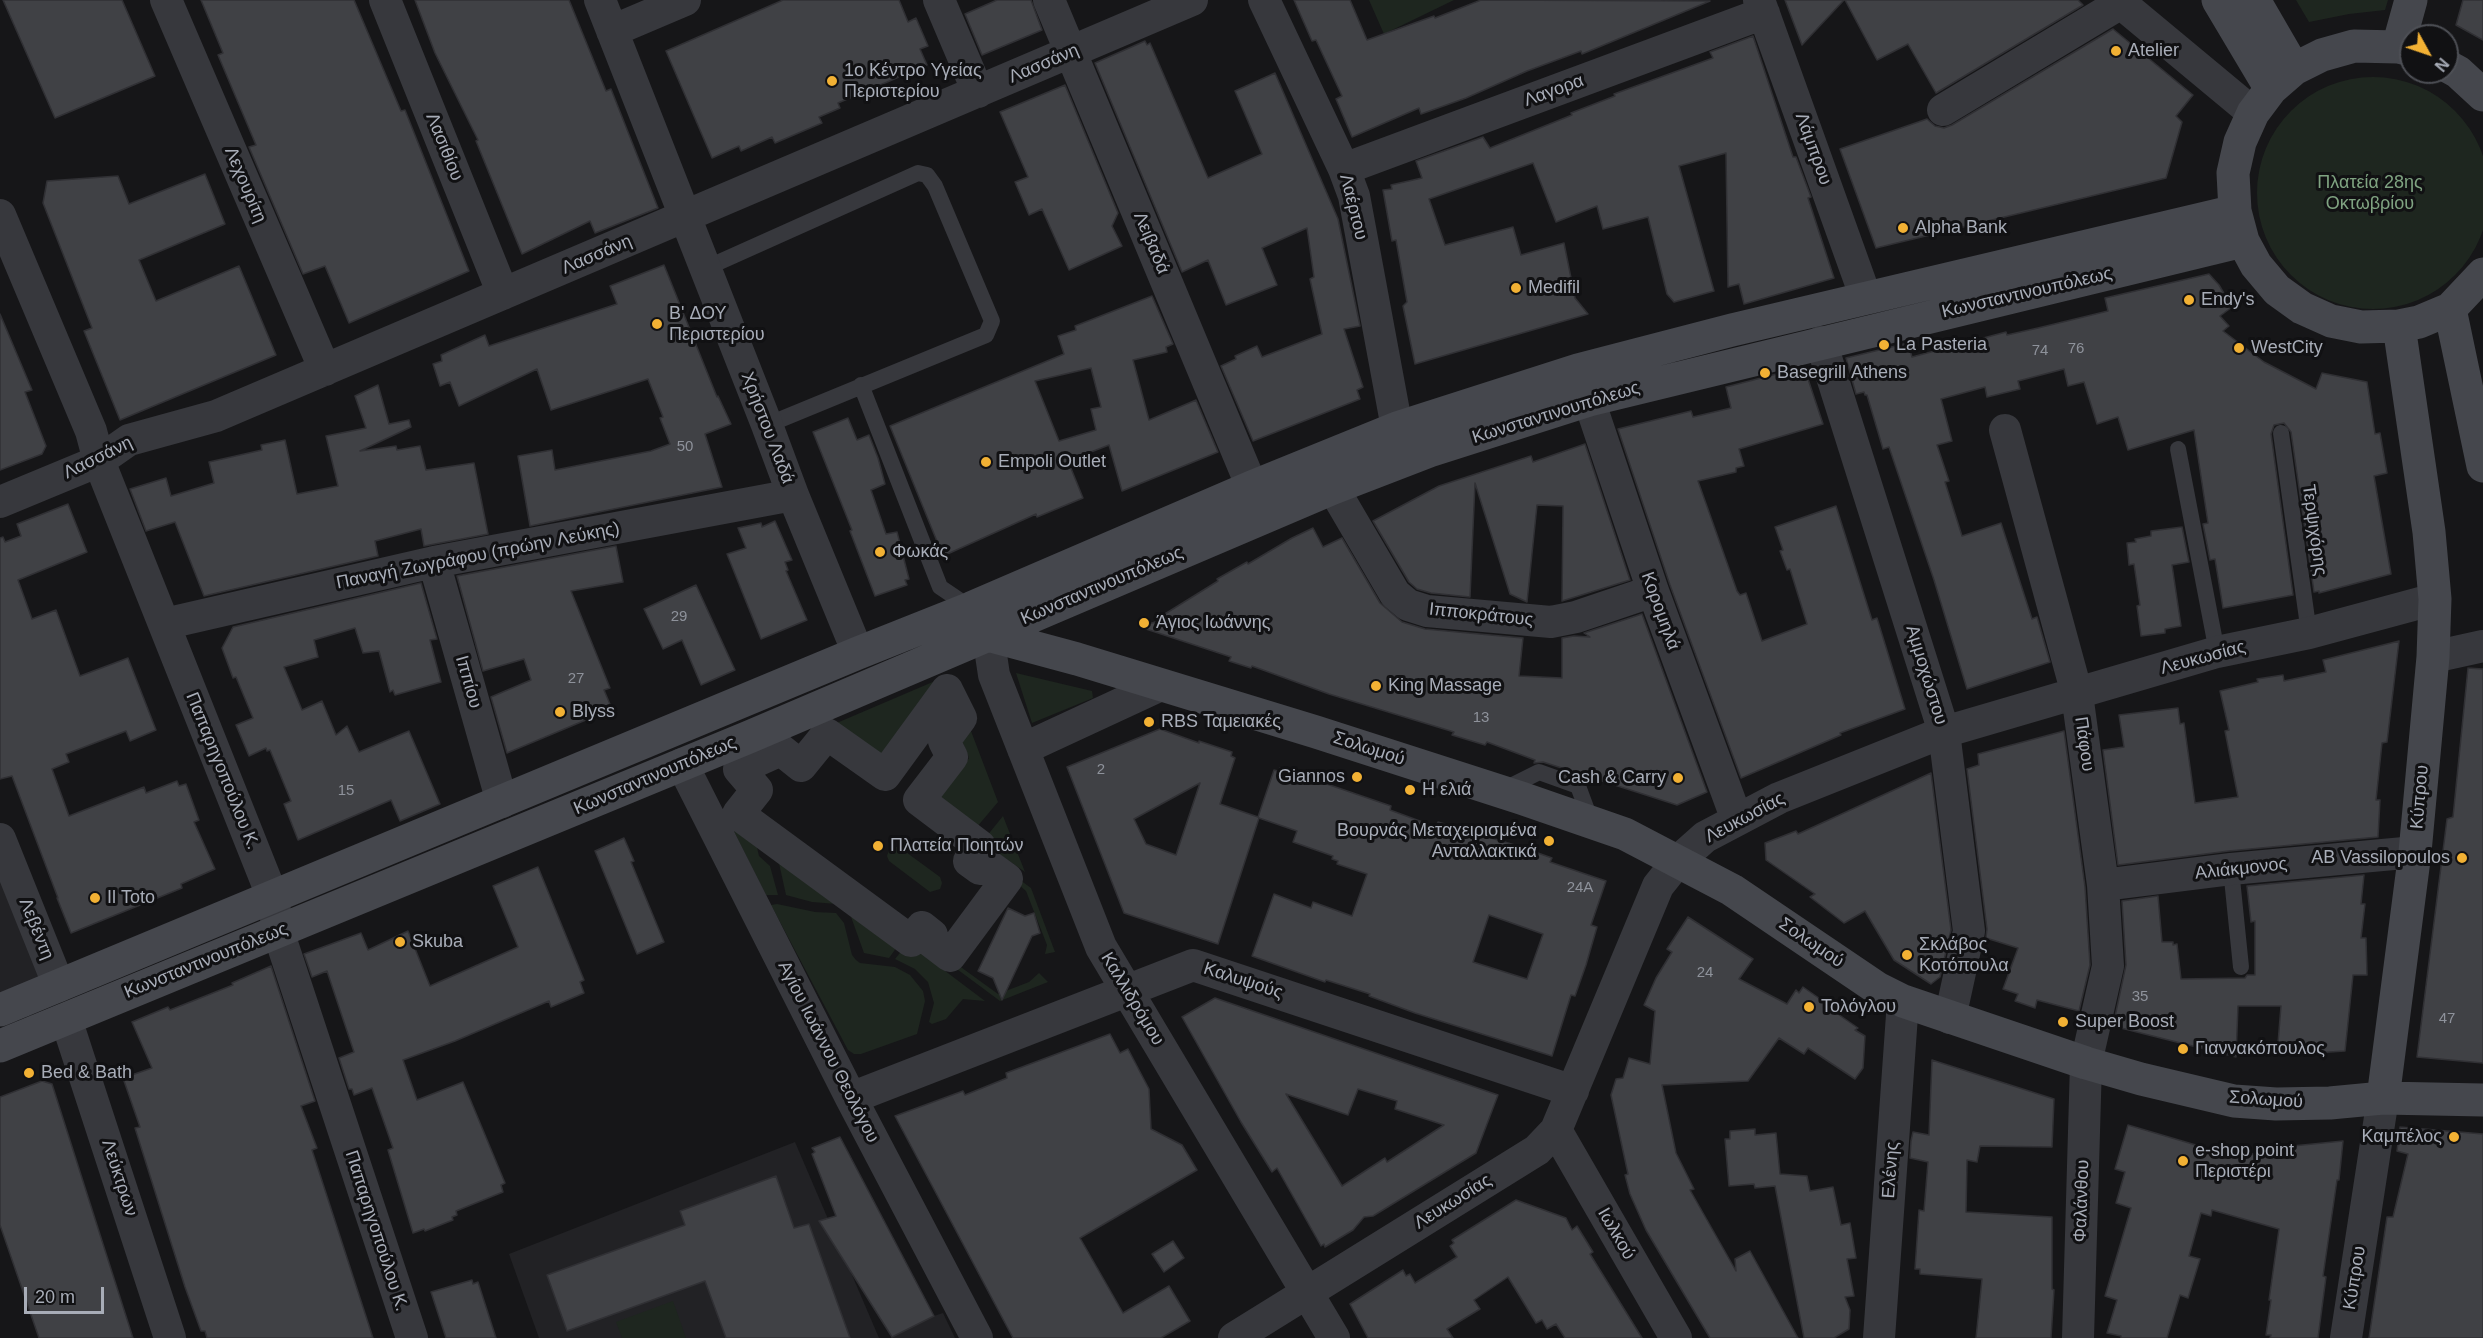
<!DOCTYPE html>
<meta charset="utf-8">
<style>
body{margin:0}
#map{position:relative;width:2483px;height:1338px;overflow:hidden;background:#161618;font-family:Arial,sans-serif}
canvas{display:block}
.north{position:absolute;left:2399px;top:24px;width:60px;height:60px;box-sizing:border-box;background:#111113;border:2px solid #4d4f55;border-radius:50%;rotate:130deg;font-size:16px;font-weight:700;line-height:24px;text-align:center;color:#a8adb8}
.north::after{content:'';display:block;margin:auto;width:21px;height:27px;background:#f2b134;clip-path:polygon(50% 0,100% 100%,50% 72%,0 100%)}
.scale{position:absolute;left:24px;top:1287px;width:80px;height:27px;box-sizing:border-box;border:3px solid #a8adb8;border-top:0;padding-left:8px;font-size:18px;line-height:21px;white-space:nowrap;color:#a8adb8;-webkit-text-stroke:4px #111113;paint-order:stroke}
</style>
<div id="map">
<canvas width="2483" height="1338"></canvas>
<div class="north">N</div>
<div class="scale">20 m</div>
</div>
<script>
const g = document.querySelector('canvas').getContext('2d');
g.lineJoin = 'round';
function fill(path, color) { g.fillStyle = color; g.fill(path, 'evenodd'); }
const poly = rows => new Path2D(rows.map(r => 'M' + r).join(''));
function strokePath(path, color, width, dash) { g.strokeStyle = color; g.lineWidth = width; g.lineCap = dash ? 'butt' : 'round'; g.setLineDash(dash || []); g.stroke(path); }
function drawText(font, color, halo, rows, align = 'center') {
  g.font = font + ' Arial,sans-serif'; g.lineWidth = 6; g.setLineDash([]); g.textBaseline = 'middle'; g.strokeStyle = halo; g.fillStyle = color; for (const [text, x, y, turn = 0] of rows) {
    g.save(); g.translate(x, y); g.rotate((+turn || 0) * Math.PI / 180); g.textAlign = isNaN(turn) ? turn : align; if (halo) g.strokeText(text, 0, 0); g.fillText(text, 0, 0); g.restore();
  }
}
fill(poly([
 [0,868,48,979,0,998],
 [795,1142,879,1338,539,1338,509,1254],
 [943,1313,955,1338,890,1338,934,1316]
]), '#222225');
fill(poly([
 [1369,0,1454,0,1384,34],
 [2296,0,2388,0,2385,10,2349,14,2309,22],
 '2257 193a116 116 0 1 1 232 0a116 116 0 1 1-232 0Z',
 [1016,673,1092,691,1093,698,1032,723],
 [935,681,876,765,825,728],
 [966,718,998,802,971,834,933,805,969,758,957,729],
 [1003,816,1025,872,982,842],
 [728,820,756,843,759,856,770,866,778,895,766,895],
 [894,847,899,847,940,877,942,883,940,889,930,892,889,861,887,856,889,850],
 [980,851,1031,888,1055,952,1045,954,1047,945,1026,891],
 [779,863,902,940,889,958,864,953,850,914,837,904,812,902,786,895],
 [777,904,815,912,836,913,844,923,852,955,856,960,860,963,895,967,910,975,923,991,925,1001,917,1034,861,1054,854,1054,848,1050,771,905],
 [915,938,958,965,998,994,1029,982,1039,973,1048,982,1000,1001],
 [908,943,985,1001,963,999,946,1019,932,1024,929,1022,934,1003,928,982,915,969,895,959],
 [673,1301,686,1338,622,1338,616,1322]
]), '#1e261f');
const building = poly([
 [3,0,122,0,155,76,55,118,3,0],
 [201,0,354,0,401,111,405,110,469,271,349,323,325,266,303,274,249,147,256,145,218,55,223,53,201,0],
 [415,0,569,0,606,91,611,89,658,208,595,233,590,221,522,254,476,141,478,140,435,53,415,0],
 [783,0,899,0,908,22,916,18,928,46,920,49,927,65,838,103,840,108,819,117,822,123,775,143,772,137,741,151,739,146,712,158,666,51,783,0],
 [997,0,1031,0,1042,30,982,55,965,14,997,0],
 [1294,0,1350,0,1367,40,1434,16,1435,18,1481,0,1710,1,1582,54,1581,51,1527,71,1466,98,1421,114,1419,108,1352,137,1336,99,1342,96,1316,40,1312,41,1294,0],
 [1785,0,1844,0,1802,45,1785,0],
 [1845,0,2078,0,2083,5,1936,93,1908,44,1877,60,1845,0],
 [2463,0,2483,0,2483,40,2456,25,2463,0],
 [2113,29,2193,95,2176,116,2182,122,2166,178,1876,248,1840,149,1927,119,1935,126,1944,128,1952,125,2113,29],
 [1753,36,1793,157,1796,157,1811,197,1808,198,1834,278,1744,304,1739,284,1728,287,1726,153,1679,166,1714,291,1674,302,1667,294,1648,217,1603,229,1597,206,1556,222,1533,163,1429,199,1445,245,1513,227,1521,255,1564,243,1575,298,1588,314,1415,364,1403,306,1407,302,1396,240,1392,241,1383,190,1392,189,1391,185,1422,178,1416,161,1483,137,1490,148,1572,115,1571,113,1615,96,1614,94,1713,58,1710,52,1753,36],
 [1145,41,1147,45,1150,43,1208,178,1262,154,1235,91,1275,73,1338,219,1360,326,1344,329,1363,387,1357,390,1360,399,1253,441,1221,366,1236,359,1235,356,1257,346,1262,357,1322,334,1310,279,1314,277,1307,228,1262,248,1277,285,1226,305,1208,260,1182,272,1095,63,1145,41],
 [1065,85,1118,213,1112,226,1122,246,1069,270,1042,209,1029,215,1015,182,1028,177,1000,112,1065,85],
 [205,174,225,224,139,260,156,301,239,266,276,355,120,420,84,331,92,328,43,203,47,181,118,176,129,204,205,174],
 [664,265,717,397,718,396,731,424,705,434,722,487,530,526,518,456,552,450,555,470,651,451,670,444,660,418,663,417,648,379,551,410,537,369,459,406,450,382,440,386,433,364,442,361,441,355,485,335,489,346,617,304,610,286,664,265],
 [2209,274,2219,285,2232,307,2220,316,2229,326,2223,331,2264,362,2316,389,2322,373,2367,382,2375,434,2380,433,2387,473,2374,476,2391,574,2319,593,2319,591,2314,592,2291,432,2284,423,2274,425,2271,434,2293,595,2223,608,2215,559,2210,560,2203,524,2208,523,2194,430,2128,450,2118,417,2097,424,2084,382,2068,386,2064,369,2018,381,2020,389,1987,397,1985,387,1941,399,1952,441,1937,445,1949,481,1945,482,1962,536,2001,523,2032,619,2037,617,2050,662,1967,689,1934,580,1889,447,1883,449,1867,395,1865,395,1864,392,1856,394,1846,358,1908,343,1912,357,2006,332,2007,335,2038,328,2108,311,2105,298,2209,274],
 [1152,296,1173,344,1166,347,1167,352,1133,360,1149,420,1196,400,1218,452,1122,491,1109,445,1068,461,1083,498,1037,517,1036,514,943,556,890,426,1064,354,1058,336,1076,330,1075,326,1152,296],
 [1091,368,1101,407,1091,409,1096,430,1059,441,1035,381,1091,368],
 [0,314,32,390,25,392,46,446,42,454,0,470,0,314],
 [1804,367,1823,424,1739,449,1744,466,1736,468,1736,472,1698,481,1737,591,1740,595,1746,593,1762,641,1807,624,1790,569,1787,570,1780,551,1783,550,1775,527,1836,506,1872,620,1877,618,1905,709,1840,733,1841,735,1741,778,1670,585,1618,429,1691,411,1693,417,1731,408,1726,387,1804,367],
 [378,385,389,424,409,420,411,427,360,451,396,446,397,450,420,446,426,470,474,463,488,534,424,546,421,529,375,541,378,556,204,596,175,522,146,531,130,489,166,478,171,496,214,483,209,462,262,450,261,445,285,440,297,494,338,486,326,436,366,428,355,396,378,385],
 [848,418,857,440,869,435,878,458,885,484,871,490,886,534,897,532,909,579,905,580,907,585,875,596,850,531,852,530,813,432,848,418],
 [1585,444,1630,580,1562,601,1563,506,1537,505,1527,602,1510,594,1475,483,1470,597,1431,593,1417,589,1409,582,1373,521,1439,486,1531,456,1533,462,1585,444],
 [68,504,87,552,18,580,32,619,56,610,80,676,128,658,156,730,130,741,126,731,66,754,69,762,52,769,69,816,144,787,146,793,177,781,179,786,186,784,199,820,194,822,215,869,181,884,182,888,71,933,57,898,58,898,12,776,0,779,0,538,3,537,5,542,21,536,17,524,68,504],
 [775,521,792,560,785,562,788,570,786,571,807,620,761,639,727,554,746,548,738,528,761,523,762,527,775,521],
 [2182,527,2189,562,2172,565,2181,626,2165,629,2165,633,2141,636,2137,606,2140,605,2134,564,2129,565,2127,543,2136,542,2135,539,2151,536,2151,531,2182,527],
 [1313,528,1323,547,1342,538,1380,603,1402,622,1425,629,1523,638,1519,676,1562,678,1562,638,1574,636,1590,637,1584,633,1642,614,1707,792,1677,805,1543,762,1534,763,1535,760,1487,742,1485,745,1452,735,1454,732,1329,694,1252,666,1251,668,1229,661,1231,657,1140,627,1161,620,1160,617,1218,581,1217,579,1247,562,1248,564,1292,538,1313,528],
 [616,546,623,582,571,591,610,688,604,690,612,709,507,753,491,697,531,680,524,659,483,671,457,576,616,546],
 [421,583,437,639,430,640,441,682,395,695,393,690,390,692,379,651,363,653,355,628,314,640,318,657,284,667,302,710,322,701,336,735,347,726,359,752,409,731,440,804,400,821,391,800,298,840,284,804,291,801,270,750,267,751,266,748,249,756,236,725,253,718,236,677,233,678,222,648,233,627,421,583],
 [696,585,735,670,701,685,682,640,663,649,644,609,696,585],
 [2399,641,2387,742,2382,743,2376,800,2380,800,2378,837,2229,851,2118,865,2103,750,2124,747,2119,715,2178,708,2180,724,2184,723,2195,803,2238,797,2225,731,2229,730,2220,691,2258,682,2257,679,2283,675,2284,681,2326,672,2323,660,2399,641],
 [2468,668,2483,669,2483,1063,2417,1057,2447,819,2453,817,2468,668],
 [1160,729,1199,743,1199,741,1232,752,1231,756,1235,758,1220,804,1258,817,1274,770,1278,771,1280,768,1391,806,1390,810,1436,827,1438,822,1518,846,1552,858,1550,862,1606,881,1591,925,1597,927,1586,965,1575,996,1571,995,1552,1056,1415,1013,1369,996,1370,994,1326,980,1325,982,1252,956,1274,894,1311,908,1313,902,1352,916,1367,874,1337,864,1338,861,1332,859,1333,856,1293,842,1297,831,1259,818,1218,944,1124,913,1067,767,1160,729],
 [1200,783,1176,855,1146,844,1134,819,1200,783],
 [1489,915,1543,934,1527,979,1473,962,1489,915],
 [2064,731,2085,887,2090,965,2079,1011,2037,1000,2035,1008,2015,1001,2018,994,2003,989,2018,948,1986,938,1987,929,1967,769,1979,765,1978,754,2064,731],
 [1931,773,1951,930,1940,977,1931,984,1894,960,1865,911,1844,923,1810,897,1815,894,1766,860,1765,843,1796,831,1798,834,1931,773],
 [624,838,634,861,631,862,664,942,637,954,595,851,624,838],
 [538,867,584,980,580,982,584,993,551,1007,549,1001,455,1041,403,1060,417,1100,463,1082,505,1183,501,1185,503,1192,456,1211,457,1215,452,1217,453,1220,425,1231,424,1229,413,1233,388,1150,393,1148,372,1088,354,1095,352,1089,349,1089,339,1058,354,1052,327,971,312,977,304,954,361,933,368,950,408,931,430,986,518,947,493,886,538,867],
 [2364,875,2361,904,2365,904,2361,938,2366,938,2367,975,2353,975,2345,1051,2314,1053,2283,1051,2284,1043,2278,1043,2281,1006,2238,1006,2236,1057,2113,1026,2126,965,2122,901,2158,896,2162,942,2173,942,2173,945,2177,944,2181,979,2245,978,2247,975,2255,975,2255,921,2251,922,2247,886,2364,875],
 [1008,908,1025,916,1034,913,1040,933,1032,936,1002,1000,993,978,978,971,1008,908],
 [1688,917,1753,959,1739,979,1787,1004,1796,990,1799,993,1803,987,1833,1008,1832,1010,1858,1028,1855,1030,1865,1036,1863,1068,1855,1079,1808,1048,1804,1054,1779,1038,1748,1081,1662,1085,1676,1153,1694,1189,1690,1190,1736,1271,1735,1259,1750,1251,1798,1338,1710,1338,1646,1230,1630,1194,1625,1175,1628,1174,1611,1095,1616,1079,1623,1078,1629,1058,1650,1064,1655,1011,1644,1005,1656,978,1672,952,1667,949,1688,917],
 [271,966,315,1101,301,1106,317,1148,312,1150,373,1338,207,1338,205,1331,201,1331,185,1287,135,1128,140,1127,123,1078,152,1068,132,1022,168,1007,170,1010,233,985,232,983,271,966],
 [1215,998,1498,1095,1476,1153,1373,1216,1364,1217,1353,1230,1325,1247,1324,1244,1321,1246,1277,1168,1272,1172,1241,1122,1182,1017,1215,998],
 [1358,1089,1397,1101,1395,1109,1444,1125,1387,1162,1385,1158,1342,1186,1286,1094,1348,1115,1358,1089],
 [1110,1034,1120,1053,1128,1049,1149,1089,1151,1129,1182,1145,1197,1170,1080,1238,1123,1313,1169,1286,1190,1321,1161,1338,1013,1338,895,1116,963,1091,965,1095,1007,1078,1006,1073,1110,1034],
 [1932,1060,2054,1099,2052,1147,1980,1146,1977,1162,1967,1160,1966,1212,2052,1217,2052,1289,2054,1290,2051,1338,1976,1338,1982,1279,1920,1274,1920,1269,1915,1269,1919,1210,1924,1211,1928,1162,1910,1158,1911,1141,1913,1132,1929,1135,1932,1060],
 [42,1081,52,1084,133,1338,39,1338,0,1225,0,1097,42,1081],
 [2128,1125,2233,1156,2262,1153,2262,1149,2343,1141,2339,1180,2337,1180,2323,1276,2326,1277,2318,1338,2270,1338,2271,1335,2266,1335,2271,1300,2269,1300,2279,1229,2212,1210,2211,1216,2201,1213,2189,1256,2200,1259,2188,1298,2180,1295,2167,1338,2121,1338,2121,1336,2107,1333,2117,1300,2105,1296,2131,1208,2116,1203,2125,1172,2115,1169,2128,1125],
 [2400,1127,2483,1134,2483,1338,2369,1338,2387,1217,2393,1217,2408,1154,2397,1151,2400,1127],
 [1755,1129,1755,1135,1776,1133,1780,1174,1807,1176,1810,1191,1833,1187,1841,1225,1850,1223,1856,1258,1847,1259,1854,1296,1845,1297,1850,1310,1849,1329,1834,1338,1804,1338,1775,1186,1755,1188,1754,1184,1729,1186,1725,1139,1730,1139,1730,1131,1755,1129],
 [840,1137,934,1316,892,1337,819,1221,836,1216,812,1154,815,1152,812,1148,840,1137],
 [776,1176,794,1228,809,1224,850,1338,726,1338,705,1281,567,1331,547,1275,685,1225,680,1211,776,1176],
 [1516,1200,1566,1218,1572,1230,1577,1226,1593,1252,1590,1254,1642,1338,1565,1338,1556,1324,1547,1329,1542,1320,1536,1323,1508,1277,1474,1300,1480,1309,1447,1329,1453,1338,1368,1338,1350,1304,1403,1270,1406,1276,1410,1274,1415,1283,1457,1257,1450,1246,1454,1243,1452,1240,1516,1200],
 [1173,1241,1184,1258,1164,1272,1152,1254,1173,1241],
 [472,1280,473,1284,478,1282,496,1338,446,1338,431,1292,472,1280]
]);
fill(building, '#404145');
strokePath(building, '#303034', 1.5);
strokePath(poly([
 [706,268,918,173,927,175,935,186,992,321,986,335,767,425],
 [861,385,940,587,971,608],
 [2281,433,2309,633],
 [2178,449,2217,652],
 [1501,791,1539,772,1578,786,1591,821],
 [2231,869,2241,967]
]), '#37383d', 16);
strokePath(poly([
 [166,0,325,370],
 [385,0,503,294],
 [600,0,767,425,793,495,858,653],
 [939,0,978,92],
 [1049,0,1252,487],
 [1264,0,1344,169,1354,196,1397,428],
 [1759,0,1866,298],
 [2117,0,2253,113],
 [612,31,685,0],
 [1943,110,2121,3],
 [1344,169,1764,13],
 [0,215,91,431,99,461,273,898,278,931,412,1338],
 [1821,342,1944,732,1969,931,1950,1018],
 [1589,400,1653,591,1737,820],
 [2005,430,2077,694,2103,885,2108,966,2086,1063,2078,1338],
 [1333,488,1395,594,1408,605,1427,611,1551,622,1576,617,1653,591],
 [0,502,99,461,129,440,216,416,1192,0],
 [434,562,502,802],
 [164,624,434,562,793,495],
 [988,635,994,675,1101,947,1334,1338],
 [2433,657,2483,646],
 [947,690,961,718,944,741,952,757,919,800,980,846,969,861,980,869,985,863,1007,879,950,956,929,940,932,935,922,927,911,941,738,814,757,790,739,769,781,750,801,766,827,734,885,775,947,690],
 [1023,749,1161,685],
 [682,764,851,1098,977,1338],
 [0,839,59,986],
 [2103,885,2231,869,2415,852],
 [66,1019,170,1338],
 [851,1098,1193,965,1573,1091],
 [1556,1130,1676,1338],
 [1234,1338,1537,1150,1556,1130,1658,886,1678,861,1705,837,1779,798,1944,732,2217,652,2309,633,2435,599],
 [1879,1338,1903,1001],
 [2346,1338,2383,1098]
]), '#37383d', 32);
strokePath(poly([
 [2218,0,2271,89],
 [2254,0,2294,69],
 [2398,47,2411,0],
 [2411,50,2398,47,2354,46,2322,55,2294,69,2271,89,2253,113,2240,142,2233,173,2235,211,2243,241,2256,265,2277,290,2302,308,2331,321,2361,327,2399,326,2419,322,2450,309,2483,274],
 [2447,66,2458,72,2483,95],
 [2450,309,2483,466],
 [983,628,988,635,1077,659,1316,732,1521,798,1625,834,1732,890,1877,988,1903,1001,2086,1063,2141,1079,2234,1101,2276,1104,2330,1103,2383,1098,2483,1100],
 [0,1010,858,653,971,608,1252,487,1397,428,1578,370,1732,330,2235,211],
 [0,1046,749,737,1333,488,1429,451,1589,400,2243,241],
 [2383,1098,2415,852,2433,657,2435,599,2429,532,2399,326]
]), '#45474d', 33);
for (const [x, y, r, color] of [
 [2116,51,6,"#f2b134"],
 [832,81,6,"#f2b134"],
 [1903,228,6,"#f2b134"],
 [1516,288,6,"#f2b134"],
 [2189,300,6,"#f2b134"],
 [657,324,6,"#f2b134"],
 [1884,345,6,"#f2b134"],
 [2239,348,6,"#f2b134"],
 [1765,373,6,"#f2b134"],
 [986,462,6,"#f2b134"],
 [880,552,6,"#f2b134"],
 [1144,623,6,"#f2b134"],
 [1376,686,6,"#f2b134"],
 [560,712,6,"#f2b134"],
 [1149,722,6,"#f2b134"],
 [1357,777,6,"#f2b134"],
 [1678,778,6,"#f2b134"],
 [1410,790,6,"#f2b134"],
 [1549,841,6,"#f2b134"],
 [878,846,6,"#f2b134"],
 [2462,858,6,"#f2b134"],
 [95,898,6,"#f2b134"],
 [400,942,6,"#f2b134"],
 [1907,955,6,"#f2b134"],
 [1809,1007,6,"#f2b134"],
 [2063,1022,6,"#f2b134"],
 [2183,1049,6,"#f2b134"],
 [29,1073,6,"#f2b134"],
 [2454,1137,6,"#f2b134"],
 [2183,1161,6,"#f2b134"]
]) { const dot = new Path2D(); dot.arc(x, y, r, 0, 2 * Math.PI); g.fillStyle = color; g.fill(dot); strokePath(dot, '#111113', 2); }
drawText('15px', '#8e929b', null, [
 ["76",2076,349],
 ["74",2040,351],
 ["50",685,447],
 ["29",679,617],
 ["27",576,679],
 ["13",1481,718],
 ["2",1101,770],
 ["15",346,791],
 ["24Α",1580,888],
 ["24",1705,973],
 ["35",2140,997],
 ["47",2447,1019]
]);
drawText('18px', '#a8adb8', '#111113', [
 ["Atelier",2128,51],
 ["1ο Κέντρο Υγείας",844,71],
 ["Περιστερίου",844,92],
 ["Alpha Bank",1915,228],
 ["Medifil",1528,288],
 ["Endy's",2201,300],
 ["Β' ΔΟΥ",669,314],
 ["Περιστερίου",669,335],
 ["La Pasteria",1896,345],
 ["WestCity",2251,348],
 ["Basegrill Athens",1777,373],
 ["Empoli Outlet",998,462],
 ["Φωκάς",892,552],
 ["Άγιος Ιωάννης",1156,623],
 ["King Massage",1388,686],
 ["Blyss",572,712],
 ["RBS Ταμειακές",1161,722],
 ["Giannos",1345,777,"right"],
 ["Cash & Carry",1666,778,"right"],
 ["Η ελιά",1422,790],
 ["Βουρνάς Μεταχειρισμένα",1537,831,"right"],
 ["Ανταλλακτικά",1537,852,"right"],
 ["Πλατεία Ποιητών",890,846],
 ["AB Vassilopoulos",2450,858,"right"],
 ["Il Toto",107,898],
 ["Skuba",412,942],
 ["Σκλάβος",1919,945],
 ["Κοτόπουλα",1919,966],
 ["Τολόγλου",1821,1007],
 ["Super Boost",2075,1022],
 ["Γιαννακόπουλος",2195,1049],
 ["Bed & Bath",41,1073],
 ["Καμπέλος",2442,1137,"right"],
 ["e-shop point",2195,1151],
 ["Περιστέρι",2195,1172]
], 'left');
drawText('18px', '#a8adb8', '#111113', [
 ["Λασσάνη",1044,64,-23],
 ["Λαγορα",1554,91,-20],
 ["Λασιθίου",444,147,68],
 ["Λάμπρου",1813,149,70],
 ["Λεχουρίτη",245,185,67],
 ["Λαέρτου",1353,207,76],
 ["Λειβαδά",1151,243,67],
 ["Λασσάνη",597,255,-23],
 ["Κωνσταντινουπόλεως",2027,293,-13],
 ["Κωνσταντινουπόλεως",1556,413,-17],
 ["Χρήστου Λαδά",767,428,69],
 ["Λασσάνη",98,458,-26],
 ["Τερψιχόρης",2314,530,82],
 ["Παναγή Ζωγράφου (πρώην Λεύκης)",478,556,-11],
 ["Κωνσταντινουπόλεως",1102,586,-23],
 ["Κορομηλά",1660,611,70],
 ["Ιπποκράτους",1481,615,6],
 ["Λευκωσίας",2203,658,-15],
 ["Αμμοχώστου",1926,675,73],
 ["Ιππίου",468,682,74],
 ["Πάφου",2084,744,82],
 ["Σολωμού",1369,749,18],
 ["Παπαρηγοπούλου Κ.",222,771,68],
 ["Κωνσταντινουπόλεως",655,776,-23],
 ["Κύπρου",2420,797,-85],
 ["Λευκωσίας",1745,818,-28],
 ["Αλιάκμονος",2241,869,-6],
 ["Λεβέντη",36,929,68],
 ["Σολωμού",1811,943,34],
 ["Κωνσταντινουπόλεως",206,961,-22],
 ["Καλυψούς",1243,981,18],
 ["Καλλιδρόμου",1132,999,59],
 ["Αγίου Ιωάννου Θεολόγου",828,1052,63],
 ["Σολωμού",2266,1100,4],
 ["Ελένης",1891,1170,-86],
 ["Λεύκτρων",119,1178,72],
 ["Φαλάνθου",2082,1201,-88],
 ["Λευκωσίας",1453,1202,-32],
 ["Παπαρηγοπούλου Κ.",376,1231,72],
 ["Ιωλκού",1616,1234,60],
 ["Κύπρου",2355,1278,-81]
]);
drawText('18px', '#7fa381', '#111113', [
 ["Πλατεία 28ης",2370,183],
 ["Οκτωβρίου",2370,204]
]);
</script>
